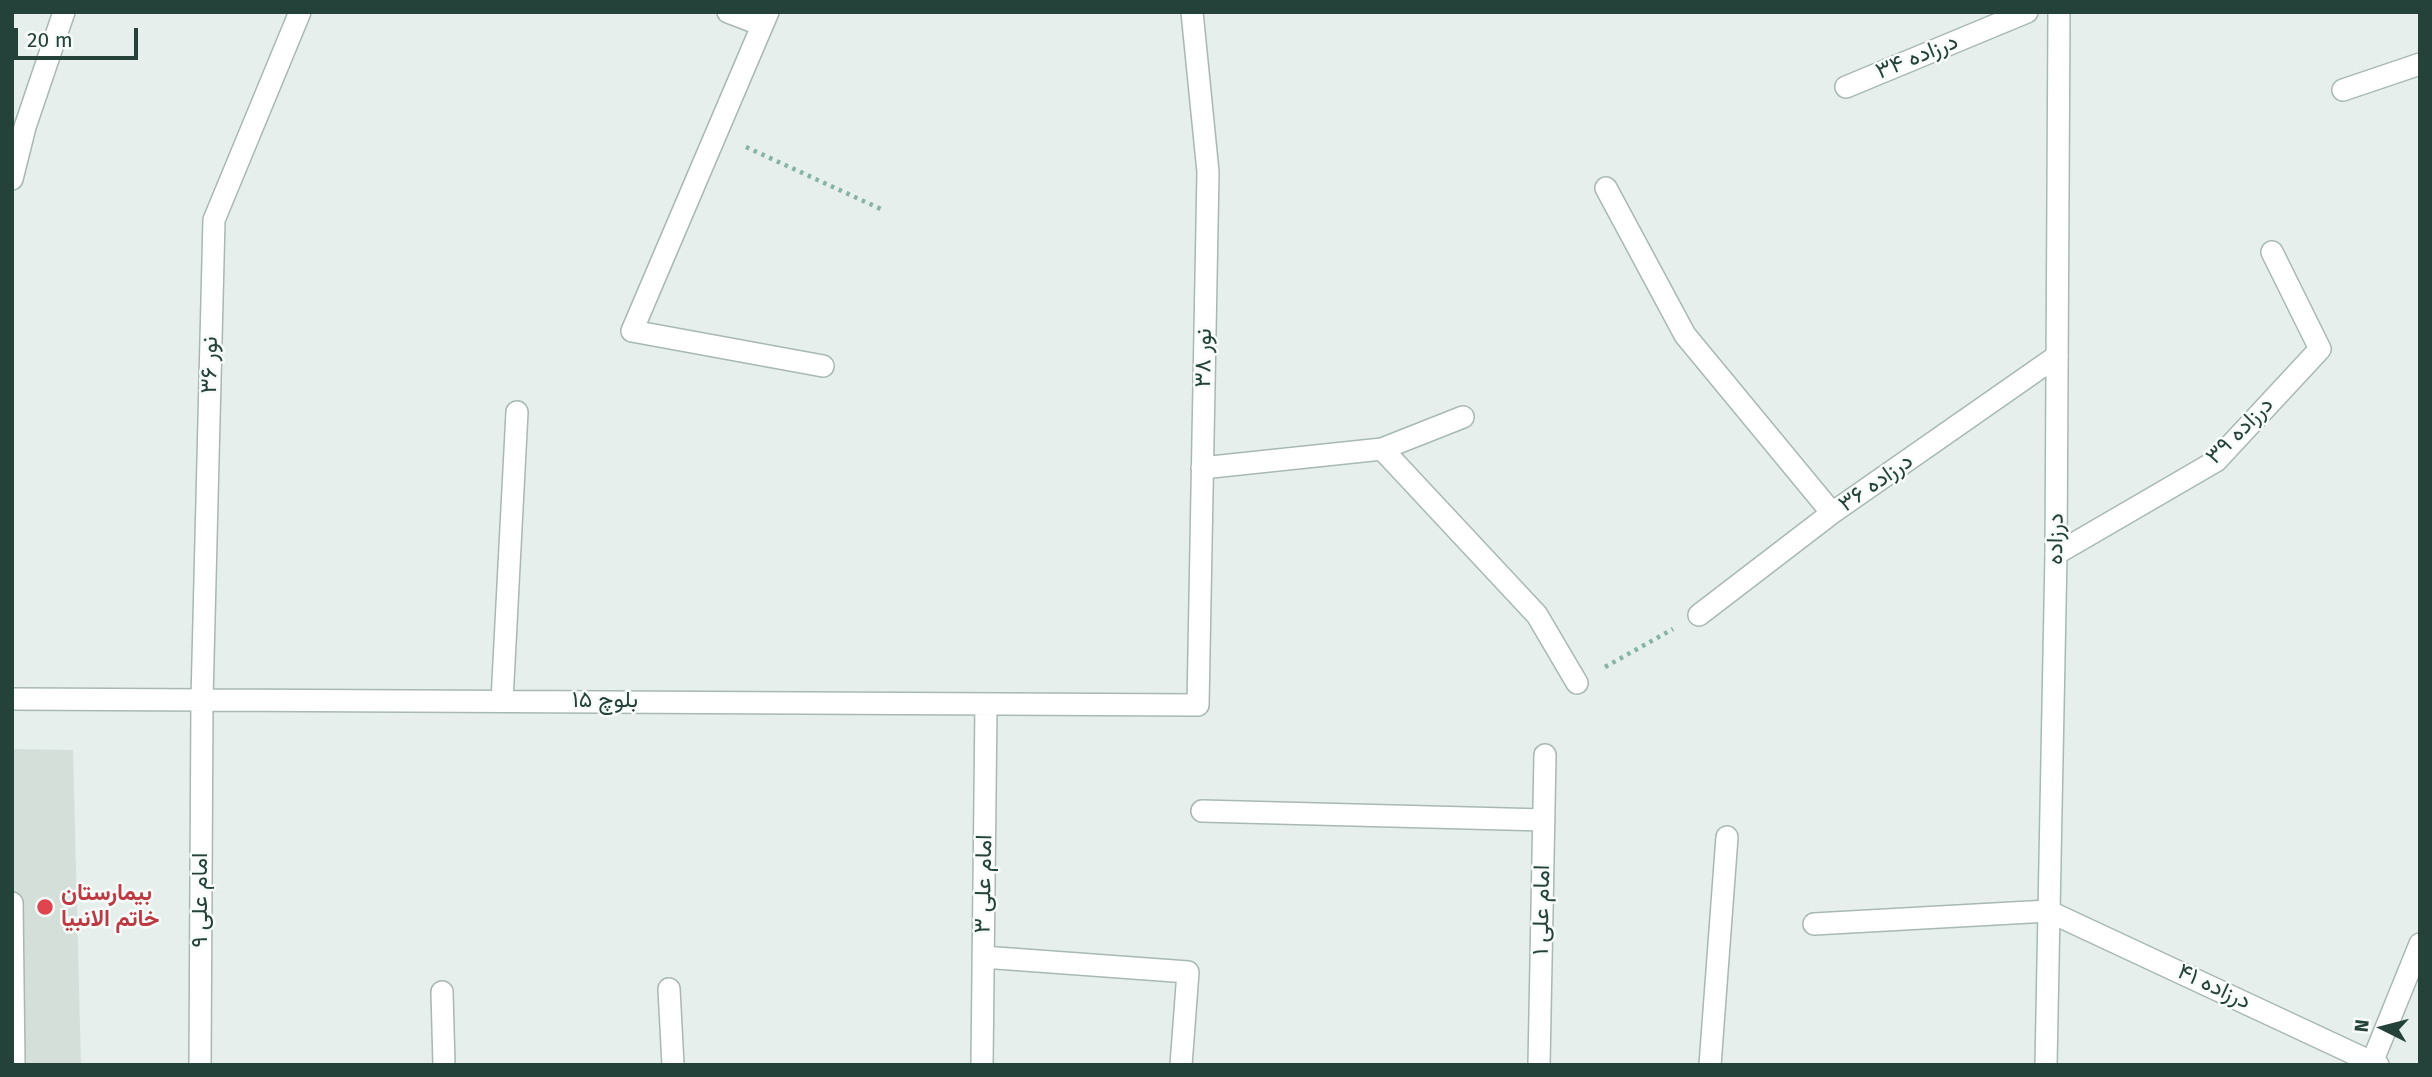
<!DOCTYPE html>
<meta charset="utf-8">
<style>
body{margin:0}
#map{position:relative;width:2432px;height:1077px;overflow:hidden;background:#e6efeb;font-family:"Fira Sans",sans-serif}
canvas{display:block}
.frame{position:absolute;inset:0;border:14px solid #24423a;pointer-events:none}
.north{position:absolute;left:2348px;top:993px;width:70px;height:70px;-webkit-text-stroke:5px #f7fbf9;paint-order:stroke;rotate:276deg;font-size:19px;font-weight:700;line-height:28px;text-align:center;color:#24423a}
.north::after{content:'';display:block;margin:auto;width:24px;height:32px;background:#24423a;clip-path:polygon(50% 0,100% 100%,50% 72%,0 100%)}
.scale{position:absolute;left:14px;top:28px;width:124px;height:32px;box-sizing:border-box;border:4px solid #24423a;border-top:0;padding-left:9px;font-size:21px;line-height:24px;white-space:nowrap;color:#24423a;-webkit-text-stroke:5px #f7fbf9;paint-order:stroke}
</style>
<div id="map">
<canvas width="2432" height="1077"></canvas>
<div class="frame"></div>
<div class="north">N</div>
<div class="scale">20 m</div>
</div>
<script>
const g = document.querySelector('canvas').getContext('2d');
g.lineJoin = 'round';
function fill(path, color) { g.fillStyle = color; g.fill(path, 'evenodd'); }
const poly = rows => new Path2D(rows.map(r => 'M' + r).join(''));
function strokePath(path, color, width, dash) { g.strokeStyle = color; g.lineWidth = width; g.lineCap = dash ? 'butt' : 'round'; g.setLineDash(dash || []); g.stroke(path); }
function drawText(font, color, halo, rows, align = 'center') {
  g.font = font + ' "Fira Sans",Vazirmatn,sans-serif'; g.lineWidth = 5; g.setLineDash([]); g.textBaseline = 'middle'; g.strokeStyle = halo; g.fillStyle = color; for (const [text, x, y, turn = 0] of rows) {
    g.save(); g.translate(x, y); g.rotate((+turn || 0) * Math.PI / 180); g.textAlign = isNaN(turn) ? turn : align; if (halo) g.strokeText(text, 0, 0); g.fillText(text, 0, 0); g.restore();
  }
}
fill(poly([
 [12,749,73,750,81,1065,12,1065]
]), '#d4dfda');
const street = poly([
 [728,12,762,25],
 [768,12,632,331,823,366],
 [1846,87,2027,12],
 [2343,90,2420,64],
 [12,179,25,127,64,12],
 [1606,188,1685,335,1832,513],
 [1382,449,1537,615,1577,683],
 [1202,468,1382,449,1463,417],
 [2056,554,2216,461,2320,349,2272,252],
 [1699,615,1832,513,2057,356],
 [12,699,1198,705,1208,172,1192,12],
 [502,701,517,412],
 [1202,811,1544,820],
 [12,903,14,1065],
 [1814,924,2048,911,2378,1065],
 [983,957,1188,972,1181,1065],
 [669,989,673,1065],
 [442,992,444,1065],
 [200,1065,202,699,214,220,300,12],
 [982,1065,986,704],
 [1539,1065,1545,755],
 [1710,1065,1727,837],
 [2371,1065,2420,944]
]);
const secondary = poly([
 [2046,1065,2056,554,2059,12]
]);
strokePath(street, '#a8b8b2', 24);
strokePath(secondary, '#a4bbb3', 24);
strokePath(poly([
 [746,147,883,210],
 [1605,667,1673,629]
]), '#86b3a5', 4.5, [3.5, 5]);
strokePath(street, '#fff', 21);
strokePath(secondary, '#fff', 21);
for (const [x, y, r, color] of [
 [45,907,9,"#e0444e"]
]) { const dot = new Path2D(); dot.arc(x, y, r, 0, 2 * Math.PI); g.fillStyle = color; g.fill(dot); strokePath(dot, '#f7fbf9', 2.5); }
drawText('23px', '#24423a', '#f7fbf9', [
 ["درزاده ۳۴",1917,57,-22],
 ["نور ۳۸",1204,358,-89],
 ["نور ۳۶",210,365,-89],
 ["درزاده ۳۹",2240,431,-45],
 ["درزاده ۳۶",1876,483,-35],
 ["درزاده",2056,539,-89],
 ["بلوچ ۱۵",605,701],
 ["امام علی ۳",984,884,-89],
 ["امام علی ۹",201,900,-90],
 ["امام علی ۱",1542,910,-89],
 ["درزاده ۴۱",2214,987,25]
]);
drawText('bold 23px', '#be3a42', '#f7fbf9', [
 ["بیمارستان",61,894],
 ["خاتم الانبیا",61,920]
], 'left');
</script>
